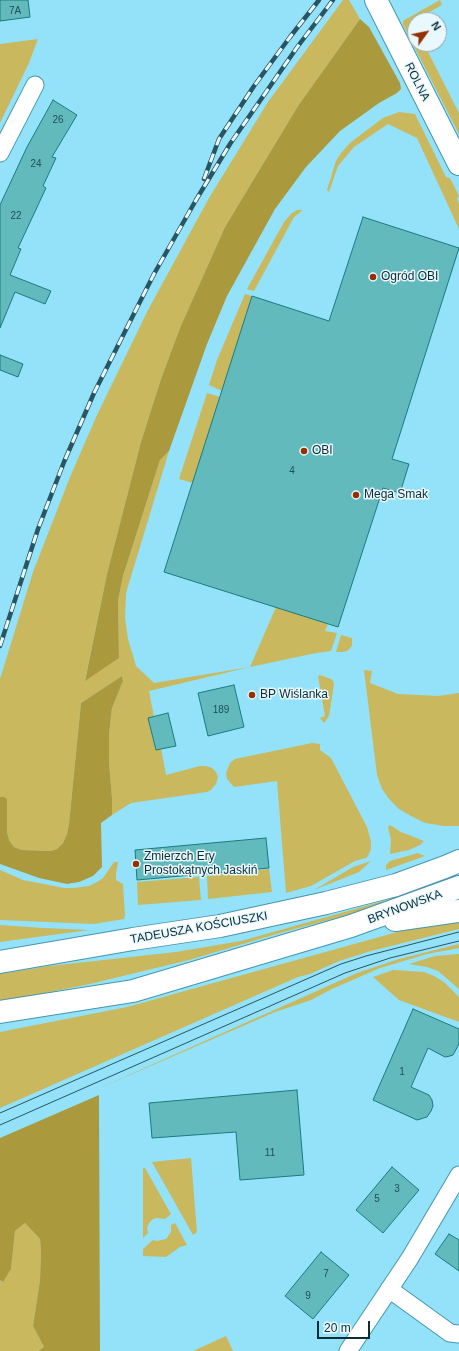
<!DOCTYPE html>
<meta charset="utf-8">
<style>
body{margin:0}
#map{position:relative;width:459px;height:1351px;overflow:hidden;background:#93e2fa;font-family:Helvetica,sans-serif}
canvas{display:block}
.north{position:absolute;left:407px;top:12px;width:40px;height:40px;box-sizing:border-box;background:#e9f8fd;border:1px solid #90a7ad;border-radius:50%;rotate:57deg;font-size:11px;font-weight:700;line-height:16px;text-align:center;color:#0a2d36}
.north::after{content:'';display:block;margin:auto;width:14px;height:18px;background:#963003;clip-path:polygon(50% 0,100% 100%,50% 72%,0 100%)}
.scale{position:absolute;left:317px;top:1321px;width:53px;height:18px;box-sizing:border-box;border:2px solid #0a2d36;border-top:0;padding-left:5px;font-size:12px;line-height:14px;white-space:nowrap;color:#0a2d36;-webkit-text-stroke:3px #e9f8fd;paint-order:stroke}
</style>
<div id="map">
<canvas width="459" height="1351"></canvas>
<div class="north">N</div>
<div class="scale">20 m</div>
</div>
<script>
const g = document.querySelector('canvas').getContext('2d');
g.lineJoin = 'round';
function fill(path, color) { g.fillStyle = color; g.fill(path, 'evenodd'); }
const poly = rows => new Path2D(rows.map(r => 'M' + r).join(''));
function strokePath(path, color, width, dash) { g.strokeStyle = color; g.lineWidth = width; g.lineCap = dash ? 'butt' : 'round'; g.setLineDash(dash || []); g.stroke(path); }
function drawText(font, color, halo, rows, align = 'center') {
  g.font = font + ' Helvetica,sans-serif'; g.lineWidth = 3; g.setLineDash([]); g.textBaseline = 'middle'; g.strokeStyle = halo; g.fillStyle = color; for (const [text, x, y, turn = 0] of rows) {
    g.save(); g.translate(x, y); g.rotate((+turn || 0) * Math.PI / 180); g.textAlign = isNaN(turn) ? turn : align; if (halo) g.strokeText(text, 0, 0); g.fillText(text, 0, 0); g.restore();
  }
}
fill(poly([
 [343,0,349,0,360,19,298,106,225,227,180,328,161,379,141,442,107,574,85,680,119,658,118,601,123,576,160,460,169,451,126,593,125,618,128,639,136,666,154,683,250,667,276,607,328,624,325,631,337,633,331,651,316,653,250,667,149,691,154,717,149,719,155,749,161,748,166,775,200,766,206,766,212,768,216,772,218,777,216,784,211,790,207,792,131,803,112,815,112,798,109,762,109,734,112,708,123,681,122,676,81,703,69,824,67,834,63,843,57,849,51,851,22,850,14,847,9,840,7,832,7,804,0,797,0,679,33,572,70,477,97,415,148,310,209,198,268,102],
 [440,0,442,5,413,21,415,25,415,44,424,44,459,113,459,134,403,25,403,21,406,19],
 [38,39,29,63,0,123,0,44],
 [399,112,415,114,446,177,450,178,459,196,457,199,459,204,459,229,417,138,388,124,354,147,338,166,329,192,327,190,336,161,341,153,351,142,383,118],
 [297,210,303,210,294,217,254,291,247,289,284,222,291,214],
 [245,294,252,296,222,391,209,385,217,360],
 [207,393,220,397,193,483,179,479],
 [341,635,352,638,352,646,347,651,342,652,336,652],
 [364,670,372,671,370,683,398,694,438,696,459,693,459,826,444,826,425,823,411,816,399,809,389,799,382,789,377,775],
 [320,675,331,679,333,681,334,684,329,716,324,723,320,718,325,716,318,676],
 [312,743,320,744,320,750,331,758,367,827,371,842,371,849,368,856,366,858,355,861,311,886,286,893,277,781,234,787,227,779,226,773,230,763,235,759],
 [390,825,401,832,424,841,420,845,409,850,390,854,391,840,388,827],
 [418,853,425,856,386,870,386,865,390,861],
 [371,861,359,872,314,890,353,867],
 [114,862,118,862,116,874,116,880,123,884,125,915,124,919,94,924,0,920,0,870,23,880,64,888,74,888,89,886,97,882,103,878],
 [269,869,272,892,208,899,207,876],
 [199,877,201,900,138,905,137,882],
 [412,893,406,899,280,933,189,960,90,984,0,1002,0,974,49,966,176,952,241,941],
 [459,921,459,929,371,951,339,961,310,974,298,977,0,1108,0,1032,127,1007,401,931],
 [0,925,44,928,89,930,0,942],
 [459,944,459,948,427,954,380,968,332,989,311,1000,275,1012,93,1091,357,973,399,959],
 [459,954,459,989,438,971,427,967,409,964,435,956],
 [393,970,424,972,434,976,444,982,459,997,459,1022,399,1000,373,977],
 [191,1158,197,1232,193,1235,152,1162],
 [143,1168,145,1168,171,1214,165,1219,157,1218,153,1219,149,1223,147,1228,148,1233,143,1238],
 [25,1223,40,1239,41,1252,40,1280,33,1326,44,1347,38,1351,0,1351,0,1280,2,1282,11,1269,15,1231],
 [175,1223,187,1245,180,1247,166,1257,143,1256,143,1249,153,1240,157,1241,166,1239,171,1232,171,1225],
 [226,1336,233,1351,193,1351]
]), '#c9b85d');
fill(poly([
 [360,19,369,27,400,83,401,89,397,93,379,103,340,131,306,167,275,209,227,296,207,344,169,451,160,460,123,576,118,601,119,658,85,681,107,574,141,442,161,379,180,328,225,227,298,106],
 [122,676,123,681,112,708,109,734,109,762,112,798,112,815,101,823,102,867,93,876,79,882,67,884,39,878,0,864,0,797,4,797,7,799,7,832,9,840,14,847,22,850,51,851,57,849,63,843,67,834,69,824,81,703],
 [99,1095,100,1351,38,1351,44,1347,33,1326,40,1280,41,1252,40,1239,25,1223,15,1231,11,1269,3,1282,0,1280,0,1138]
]), '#ab9a3d');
const building = poly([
 [0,0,28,0,30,17,0,21,0,0],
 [53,100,77,115,52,157,56,158,43,186,46,188,18,248,21,249,10,275,51,291,45,304,15,292,0,328,0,205,27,147,53,100],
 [363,217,459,248,392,459,409,464,400,493,383,488,338,627,164,572,252,296,329,321,363,217],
 [0,355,23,364,18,377,0,370,0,355],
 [234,685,244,727,208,736,198,693,234,685],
 [168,713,176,746,156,750,148,718,168,713],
 [266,838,269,868,137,880,135,850,266,838],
 [413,1009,459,1029,459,1044,453,1055,450,1056,445,1057,428,1048,411,1087,429,1095,432,1100,433,1106,431,1111,427,1117,417,1120,373,1100,413,1009],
 [297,1090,304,1175,240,1180,236,1132,152,1138,149,1103,297,1090],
 [392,1167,419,1190,383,1233,356,1210,392,1167],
 [449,1234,459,1240,459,1271,435,1254,449,1234],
 [321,1252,349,1275,313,1319,285,1296,321,1252]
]);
fill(building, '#63babd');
strokePath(building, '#197b7f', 1);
const street = poly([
 [0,153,35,85],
 [389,1289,450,1333,459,1334],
 [348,1351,410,1258,459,1175]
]);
const secondary = poly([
 [376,0,459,164],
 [395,920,459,911],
 [0,962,133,939,220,926,326,903,396,885,445,867,459,861],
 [0,1012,133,991,351,926,459,887]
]);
strokePath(street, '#4695ac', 19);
strokePath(secondary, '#4695ac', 24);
strokePath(street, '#fff', 17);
strokePath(secondary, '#fff', 22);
strokePath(poly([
 [0,1113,341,964,366,956,459,932],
 [0,1125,345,973,390,958,459,941]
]), '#285561', 1);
const rail = poly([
 [204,179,219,139,254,86,290,37,319,0],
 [0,646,38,529,64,462,94,393,154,274,196,200,230,144,298,46,333,0]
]);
strokePath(rail, '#285561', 4.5);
strokePath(rail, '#e9f8fd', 3, [9]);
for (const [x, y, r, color] of [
 [373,277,4,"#963003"],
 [304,451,4,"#963003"],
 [356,495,4,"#963003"],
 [252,695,4,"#963003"],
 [136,864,4,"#963003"]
]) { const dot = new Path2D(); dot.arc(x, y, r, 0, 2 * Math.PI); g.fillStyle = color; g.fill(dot); strokePath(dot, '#e9f8fd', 1.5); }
drawText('10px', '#205058', null, [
 ["7A",15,11],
 ["26",58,120],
 ["24",36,164],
 ["22",16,216],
 ["4",292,471],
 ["189",221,710],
 ["1",402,1072],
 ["11",270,1153],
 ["3",397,1189],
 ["5",377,1199],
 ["7",326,1274],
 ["9",308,1296]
]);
drawText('12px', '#0a2d36', '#e9f8fd', [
 ["ROLNA",417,82,63],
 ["BRYNOWSKA",405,907,-20],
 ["TADEUSZA KOŚCIUSZKI",199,928,-10]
]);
drawText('12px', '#0a2d36', '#e9f8fd', [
 ["Ogród OBI",381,277],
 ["OBI",312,451],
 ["Mega Smak",364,495],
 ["BP Wiślanka",260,695],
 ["Zmierzch Ery",144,857],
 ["Prostokątnych Jaskiń",144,871]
], 'left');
</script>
